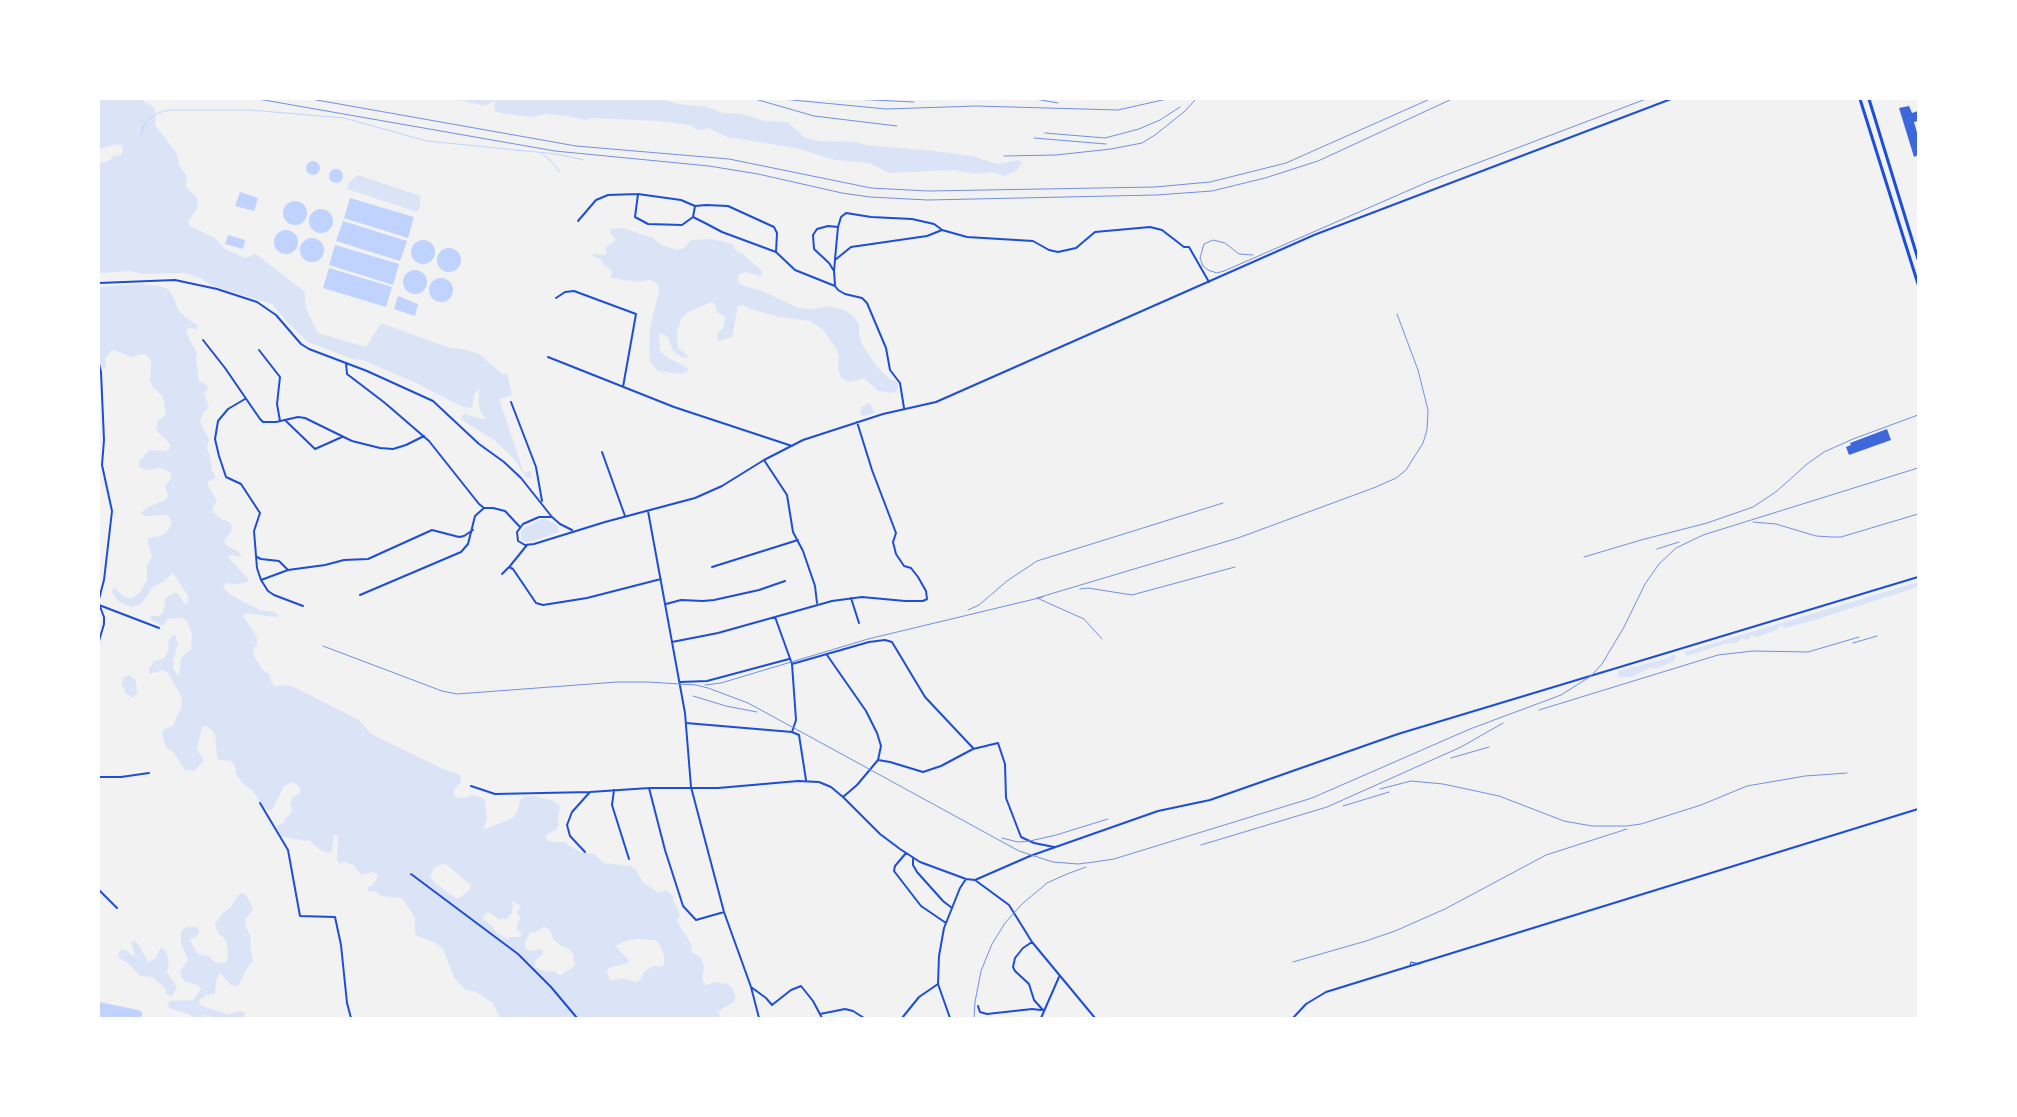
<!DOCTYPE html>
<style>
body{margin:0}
#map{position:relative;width:2017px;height:1117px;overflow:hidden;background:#f2f2f2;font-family:"Source Sans 3",sans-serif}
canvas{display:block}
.frame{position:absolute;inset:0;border:100px solid #fff;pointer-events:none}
</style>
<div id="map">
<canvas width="2017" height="1117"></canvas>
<div class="frame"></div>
</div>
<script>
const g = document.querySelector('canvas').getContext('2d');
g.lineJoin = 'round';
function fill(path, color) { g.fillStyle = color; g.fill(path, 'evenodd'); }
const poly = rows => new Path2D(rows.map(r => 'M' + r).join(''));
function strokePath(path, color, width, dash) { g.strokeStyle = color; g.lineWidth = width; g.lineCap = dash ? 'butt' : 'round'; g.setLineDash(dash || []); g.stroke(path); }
fill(poly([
 [99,99,142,99,146,104,151,105,154,108,156,116,155,125,176,152,179,165,187,177,185,186,197,198,198,207,188,222,190,226,215,238,225,249,245,258,256,254,305,292,305,307,318,333,366,347,381,323,450,348,463,349,479,354,502,374,507,373,512,395,499,399,524,473,530,471,532,478,526,477,514,459,493,439,463,421,461,416,464,414,486,420,479,408,479,388,474,395,472,408,463,407,416,383,363,360,353,359,308,342,287,322,272,304,213,286,200,278,184,273,144,274,130,271,99,273,99,164,110,160,113,156,121,155,123,150,122,146,118,144,99,149],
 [455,99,494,99,493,102,484,106],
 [495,99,660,99,679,104,707,107,723,113,742,114,765,121,788,122,805,138,819,141,855,142,866,145,935,151,973,156,997,164,1019,160,1022,163,1016,171,1004,176,992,172,975,174,954,170,889,173,869,163,835,160,796,148,727,137,708,128,697,130,690,125,659,121,592,118,585,120,568,116,544,114,532,117,505,114,495,111],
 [358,175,418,195,420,197,420,207,417,212,347,189,348,183],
 [623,228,653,238,661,245,678,250,684,248,691,240,712,239,732,244,737,252,743,254,762,271,761,276,745,272,738,275,738,281,741,285,762,291,799,308,813,309,828,306,844,310,853,316,859,324,859,334,862,344,877,367,891,380,896,381,898,386,897,391,892,393,878,391,864,378,850,382,841,378,838,370,839,357,836,348,823,330,811,321,779,317,748,308,743,305,738,306,732,337,718,341,717,337,718,333,724,327,725,316,718,313,715,304,711,302,688,312,681,319,677,333,678,348,688,356,687,358,681,357,673,351,668,337,660,333,659,335,660,350,665,356,684,366,688,369,687,372,680,374,658,371,649,360,650,328,659,291,658,284,650,280,637,282,611,278,612,271,604,265,602,260,593,256,594,254,606,255,606,247,616,240,610,233,610,230,612,229],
 [142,284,159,286,168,289,173,296,179,312,198,326,196,330,192,328,187,329,187,334,197,354,196,359,199,381,207,385,208,390,204,393,209,407,203,413,200,422,209,440,207,448,210,456,212,470,216,478,208,482,208,486,217,501,212,509,214,513,221,519,229,522,232,526,231,531,224,541,226,545,239,552,241,557,232,555,227,556,248,579,248,582,236,584,226,583,223,587,229,594,242,601,260,610,274,612,279,616,275,617,245,613,243,616,257,637,257,646,253,648,255,658,262,669,270,675,272,684,276,687,280,685,292,686,359,720,371,734,443,769,458,774,461,778,461,782,455,788,454,792,455,797,464,798,472,795,481,797,485,800,487,818,483,830,513,818,518,810,520,800,524,797,533,796,551,800,559,804,560,808,558,817,559,826,556,830,546,835,547,840,552,842,564,842,580,852,594,854,604,863,631,866,636,870,643,882,654,890,658,893,666,890,673,896,673,900,680,914,677,922,691,943,692,952,701,958,704,967,702,980,705,985,714,982,728,984,732,988,735,996,734,1002,719,1011,720,1018,500,1018,493,1003,476,992,466,990,455,979,443,949,436,943,417,936,415,932,415,918,404,901,400,898,381,896,377,892,373,891,368,892,368,887,373,885,377,878,377,874,372,872,362,875,353,865,344,862,340,864,337,860,338,836,334,834,332,851,328,853,320,850,309,840,304,841,281,836,276,826,284,823,285,819,292,812,290,803,292,798,300,793,300,788,296,784,292,782,284,786,272,810,267,810,260,803,253,791,241,782,236,773,236,769,232,761,219,760,217,756,215,733,207,726,202,727,197,749,204,761,194,771,185,770,174,753,166,747,162,734,164,729,173,726,181,708,182,698,168,673,163,670,149,674,149,669,154,661,163,659,166,656,169,647,168,642,170,638,175,635,178,644,173,661,174,670,179,676,181,658,191,649,192,634,187,621,183,618,167,619,163,626,151,620,150,616,160,616,163,612,166,598,173,593,178,593,185,605,188,602,188,596,173,573,163,582,154,586,141,604,132,607,119,602,112,592,114,587,124,597,128,598,133,598,140,592,147,580,147,566,152,556,148,543,148,538,161,536,166,533,172,523,168,515,145,516,141,513,148,507,165,500,168,496,165,486,171,479,171,474,168,471,160,468,146,470,139,467,139,462,149,450,165,451,169,449,170,445,167,441,156,430,158,420,166,415,163,397,152,386,150,381,151,362,149,358,146,355,141,354,132,357,114,350,110,352,105,359,106,367,102,369,99,359,99,287],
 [442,864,447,865,471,885,470,889,460,898,456,898,435,883,430,876,434,868],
 [513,901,521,906,517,912,520,918,516,929,522,934,519,937,509,937,508,939,497,933,491,925,483,919,484,915,488,912,499,919,507,919,512,913],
 [544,927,550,930,553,939,561,946,568,948,573,954,575,965,563,974,559,975,554,971,547,972,535,967,536,959,542,955,543,951,541,949,529,951,525,948,525,943,530,932,536,932],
 [638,939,656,940,661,947,664,956,664,965,660,967,653,966,644,972,640,980,636,982,623,978,610,981,607,972,608,968,626,964,629,960,615,946,628,940],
 [869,403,872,407,874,413,862,416,860,412,861,407],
 [544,518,558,526,559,532,533,541,526,542,522,540,521,533,524,528],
 [1918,582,1918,587,1808,622,1784,628,1780,625,1777,630,1757,637,1751,635,1748,640,1743,638,1736,643,1727,643,1687,656,1684,652],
 [1674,654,1676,657,1673,662,1654,669,1651,667,1632,677,1618,677,1618,671,1668,658],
 [129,675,136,680,137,692,134,698,126,694,122,685,123,678],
 [242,893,247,896,253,909,245,920,247,929,251,938,250,947,253,961,247,968,239,985,234,986,230,984,220,973,216,980,215,994,206,995,199,1001,200,1005,205,1007,227,1014,240,1011,244,1012,245,1018,215,1018,200,1014,210,1018,195,1018,186,1013,171,1009,167,1005,170,1001,193,1000,201,989,198,985,184,981,181,977,180,972,182,968,188,960,181,943,181,933,183,929,188,927,197,927,199,931,198,935,190,940,196,951,200,955,209,956,216,963,226,962,228,958,227,944,225,939,218,933,215,924,223,913,231,907,238,895],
 [134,940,139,945,148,962,155,959,160,949,162,948,166,951,169,961,167,972,177,987,172,996,167,995,165,988,152,977,140,976,129,964,119,958,118,954,121,950,126,950,133,956,135,955,131,943]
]), '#dbe4f7');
fill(poly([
 '306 168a7 7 0 1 1 14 0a7 7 0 1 1-14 0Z',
 '329 176a7 7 0 1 1 14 0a7 7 0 1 1-14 0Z',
 [240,192,258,198,254,211,235,206],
 [350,198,414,217,408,238,344,218],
 '283 213a12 12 0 1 1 24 0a12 12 0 1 1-24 0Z',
 '309 221a12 12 0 1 1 24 0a12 12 0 1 1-24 0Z',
 [343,221,407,241,400,261,336,241],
 '274 242a12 12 0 1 1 24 0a12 12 0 1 1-24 0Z',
 [228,235,245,240,243,249,225,244],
 '300 250a12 12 0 1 1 24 0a12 12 0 1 1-24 0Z',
 '411 252a12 12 0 1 1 24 0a12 12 0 1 1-24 0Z',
 [335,245,399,264,393,285,329,265],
 '437 260a12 12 0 1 1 24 0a12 12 0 1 1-24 0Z',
 [329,268,392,287,386,307,323,288],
 '403 282a12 12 0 1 1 24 0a12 12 0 1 1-24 0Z',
 '429 290a12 12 0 1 1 24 0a12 12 0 1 1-24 0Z',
 [398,296,418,304,415,316,394,309],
 [99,1002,138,1010,142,1012,142,1018,99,1018]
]), '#bfd3fe');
strokePath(poly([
 [141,136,144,125,149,119,158,113,169,110,251,110,344,118,427,141,556,154,584,160],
 [542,154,549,159,560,172]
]), '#bfd3fe', 1);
fill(poly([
 [1909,106,1912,113,1918,111,1918,121,1914,122,1918,136,1918,155,1914,157,1899,108],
 [1887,429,1891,440,1849,455,1846,447,1851,445,1850,443]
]), '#3d67dc');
strokePath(poly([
 [1410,965,1411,962,1420,964]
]), '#1d4ed8', 1);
strokePath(poly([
 [638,194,635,217,648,224,682,225,693,217],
 [695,206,706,205,728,206,774,227,777,233,776,252],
 [578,221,596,200,608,195,638,194,681,200,695,206,693,217,705,223,722,232,776,252,795,270,835,286,838,290,845,294,862,298,867,303,886,348,890,370,900,383,904,408],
 [838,227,841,217,846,213,871,217,912,219,934,224,941,229],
 [834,271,829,263,814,249,813,235,817,229,828,226,838,227,835,259],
 [99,283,175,280,217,289,257,302,276,315,301,344,309,349,367,371,433,401,479,444,504,462,521,478,552,517,560,524,572,530],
 [835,285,834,271,835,260,851,247,927,236,942,230,967,237,1033,241,1049,250,1058,252,1076,248,1095,232,1150,227,1162,230,1184,247,1189,247,1209,282],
 [556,298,565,292,574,291,636,314,623,387],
 [203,340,225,368,260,419,263,422,276,422,298,417,305,418,352,441,380,448,393,449,406,445,424,436],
 [259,350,280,377,277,404,280,421],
 [548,357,674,407,792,446],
 [346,363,347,374,385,403,429,441,479,504,484,508,493,508,505,511,520,527],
 [99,364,101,372,104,440,102,465,112,511,104,580,99,599],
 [245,399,228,409,218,421,215,439,219,456,226,477,241,484,260,513,254,531,257,568,261,580,268,591,274,595,303,606],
 [511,402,536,467,542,501],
 [286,421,315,449,342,437],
 [602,452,625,516],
 [764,460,787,495,793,532,803,551,815,586,817,603],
 [648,511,685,713,691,787,724,912,751,987,759,1018],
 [552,517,539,517,523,524,517,532,518,541,525,545,534,544,605,522,695,498,722,486,764,460,803,440,883,414,936,402,1314,235,1671,99],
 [257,557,261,559,279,561,288,570,325,565,344,560,368,559,432,530,459,537,464,536,473,530],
 [510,566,527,545],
 [712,567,798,540],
 [502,574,509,567,513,569,536,603,543,605,587,598,661,579],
 [261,580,288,570],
 [360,595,461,552,468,544,475,516,484,508],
 [851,598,859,623],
 [99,604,104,617,104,624,99,641],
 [666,604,681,600,703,601,714,600,759,590,785,581],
 [99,605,159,628],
 [775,617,792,664,796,720,792,732,799,735,806,780],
 [672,642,718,633,832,601,862,597,905,601,923,601,927,599,926,591,918,577,911,568,904,566,896,554,893,542,896,533,872,470,857,422],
 [827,655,866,711,877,733,881,746,878,760,857,785,843,797],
 [792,664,869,642,885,640,892,642,925,697,973,748],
 [680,682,707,681,789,659],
 [686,723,792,732],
 [878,760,890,762,923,772,941,766,973,749,998,743,1005,764,1006,798,1021,837,1034,843,1054,847],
 [99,777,121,777,149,773],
 [471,786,495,794,590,792,649,788,718,788,798,781,819,782,831,787,843,797,880,834,900,849,920,862,966,879,975,880,1009,905,1032,942,1095,1018],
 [649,788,665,850,683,906,696,920,724,912],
 [614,790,612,805,629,859],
 [260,803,288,850,300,916,335,917,341,945,347,1003,351,1018],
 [585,852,570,836,567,825,572,812,590,792],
 [906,853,895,866,894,871,921,906,946,923],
 [913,859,913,865,917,872,943,901,952,908],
 [411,874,518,954,551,987,577,1018],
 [975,880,1030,856,1158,811,1210,800,1398,734,1918,577],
 [99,890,117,908],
 [1032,942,1023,948,1015,958,1013,967,1015,971,1029,984,1034,1000,1043,1010],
 [751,987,766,998,772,1005,791,990,801,986,813,1001,822,1018],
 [978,1006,980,1012,987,1014,1032,1009,1041,1010],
 [820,1014,845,1009,853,1011,864,1018],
 [902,1018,919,997,938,984],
 [950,1018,938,984,939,956,944,928,960,888,966,879],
 [1041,1018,1059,977],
 [1293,1018,1306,1004,1326,992,1918,809]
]), '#1d4ed8', 2);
strokePath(poly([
 [1860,99,1918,284],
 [1869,99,1918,259]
]), '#1d4ed8', 3);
strokePath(poly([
 [1253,255,1239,254,1225,243,1213,240,1204,244,1200,258,1203,266,1208,270,1217,273,1224,271,1430,181,1646,99]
]), '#7290e2', 1);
strokePath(poly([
 [258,99,555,151,709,166,758,174,842,193,870,197,928,200,1156,195,1212,191,1265,178,1318,161,1452,99],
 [311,99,576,146,729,159,871,188,928,191,1155,187,1210,182,1286,163,1430,99],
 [755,99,814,116,897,126],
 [782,99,886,109,976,106,1118,110,1167,99],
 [852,99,914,102],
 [1035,99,1058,103],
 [1045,133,1105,138,1139,129,1160,120,1180,107],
 [1034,138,1106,144],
 [1004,156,1056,155,1111,149,1142,143,1155,135,1185,111,1196,99],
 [1753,522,1776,524,1816,536,1832,537,1841,537,1918,514],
 [1657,549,1679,542],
 [1584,557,1641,540,1707,523,1753,507,1777,491,1807,464,1824,452,1853,439,1918,415],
 [1080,589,1088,588,1132,595,1235,567],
 [1037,598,1238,538,1376,487,1396,478,1406,470,1423,443,1427,430,1428,410,1418,370,1397,314],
 [1037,598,1084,619,1102,639],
 [968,610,979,605,1007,581,1037,561,1223,503],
 [1853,643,1877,636],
 [323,646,442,691,457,694,617,682,648,682,696,685,708,688,748,703,794,728,1019,851,1053,862,1078,864,1094,862,1114,859,1312,798,1470,729,1561,695,1591,676,1602,664,1624,627,1645,584,1659,564,1676,548,1703,535,1918,468],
 [705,685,721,683,868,639,1043,597],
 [693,696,726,706,757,712],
 [1539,710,1718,655,1753,651,1808,652,1859,637],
 [1451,758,1489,747],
 [1380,789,1411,781,1443,784,1499,796,1564,821,1592,826,1626,826,1641,824,1701,805,1747,786,1805,776,1847,773],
 [1343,806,1389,792],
 [1002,838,1018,842,1030,841,1056,835,1108,819],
 [1201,845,1327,807,1461,747,1503,723],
 [1293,962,1366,941,1395,931,1445,909,1546,855,1627,829],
 [974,1018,975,1002,981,971,992,944,1005,923,1022,904,1047,883,1067,874,1086,867]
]), '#7290e2', 1);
</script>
